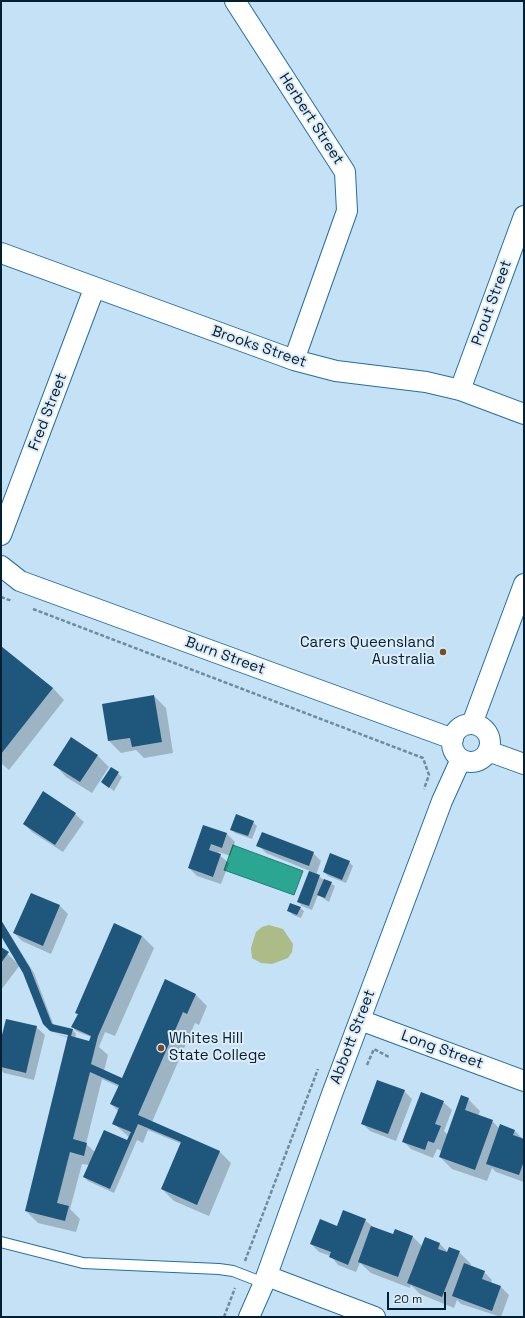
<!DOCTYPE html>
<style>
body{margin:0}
#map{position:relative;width:525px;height:1318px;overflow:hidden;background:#c5e1f6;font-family:"Space Grotesk",sans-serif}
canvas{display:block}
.frame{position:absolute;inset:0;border:2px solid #012033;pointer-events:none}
.scale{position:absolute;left:387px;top:1292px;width:59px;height:18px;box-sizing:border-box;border:2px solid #012033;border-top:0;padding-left:5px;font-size:12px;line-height:14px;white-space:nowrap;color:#012033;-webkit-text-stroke:3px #deecf7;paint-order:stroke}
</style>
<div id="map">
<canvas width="525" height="1318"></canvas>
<div class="frame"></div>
<div class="scale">20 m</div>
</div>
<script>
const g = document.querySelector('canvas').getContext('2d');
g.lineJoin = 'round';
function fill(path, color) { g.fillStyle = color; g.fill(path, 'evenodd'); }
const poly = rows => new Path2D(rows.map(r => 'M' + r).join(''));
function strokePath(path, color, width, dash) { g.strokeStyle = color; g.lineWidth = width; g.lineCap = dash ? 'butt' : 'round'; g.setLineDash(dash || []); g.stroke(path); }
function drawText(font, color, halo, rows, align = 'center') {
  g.font = font + ' "Space Grotesk",sans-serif'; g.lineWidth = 4; g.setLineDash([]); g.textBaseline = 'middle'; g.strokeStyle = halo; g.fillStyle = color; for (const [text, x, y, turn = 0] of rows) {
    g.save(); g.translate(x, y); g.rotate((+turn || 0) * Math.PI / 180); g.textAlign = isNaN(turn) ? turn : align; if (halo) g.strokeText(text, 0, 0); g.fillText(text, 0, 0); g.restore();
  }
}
fill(poly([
 [269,925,283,929,293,944,292,952,288,958,272,964,261,963,252,958,251,948,256,932,262,927]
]), '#adbb88');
const water = poly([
 [233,845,303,871,294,895,224,870,233,845]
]);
fill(water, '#2ba693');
strokePath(water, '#1e7e76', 1);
fill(poly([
 [1,647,53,688,64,700,9,770,1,763],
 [154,696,166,708,173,753,144,758,136,750,121,753,109,741,103,705],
 [97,755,109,767,92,793,66,777,55,765],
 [111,768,122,777,114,791,102,782],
 [75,814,84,822,63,852,32,832,24,824],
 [253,822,257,826,252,839,235,833,232,830],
 [204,826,227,834,235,842,230,856,219,852,218,854,229,863,221,884,197,876,189,868],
 [258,845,313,853,321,861,316,875,335,886,329,902,318,895,312,910,302,906,298,902,310,871,266,853],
 [349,862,353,866,346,883,328,876,324,872],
 [31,894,60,906,68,914,51,954,22,941,14,933],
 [300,908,304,911,301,918,293,915,289,911],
 [1,920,34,973,54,1026,73,1030,76,1034,75,1038,90,1042,91,1037,76,1031,73,1027,78,1015,76,1013,142,936,154,948,115,1036,105,1032,99,1047,108,1055,104,1071,122,1079,195,994,207,1006,199,1025,195,1023,152,1122,219,1151,231,1163,209,1216,174,1201,162,1189,182,1144,148,1130,143,1143,137,1140,114,1193,88,1181,84,1177,89,1165,82,1164,70,1209,80,1219,76,1232,38,1223,26,1211,69,1038,53,1033,69,1037,69,1035,52,1032,44,1023,20,965,1,990,1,948,17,963,1,934],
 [102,1079,119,1087,111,1104,118,1111,113,1123,129,1137,128,1141,95,1152,86,1144],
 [36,1027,45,1035,34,1080,4,1073,1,1070,1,1044],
 [404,1091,412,1099,396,1141,370,1131,362,1123],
 [468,1099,480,1111,478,1116,492,1121,500,1129,501,1126,515,1131,524,1140,524,1182,496,1172,492,1168,487,1181,452,1169,440,1157,442,1151,437,1149,433,1158,411,1149,403,1141,443,1102,452,1110,444,1131,448,1135],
 [365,1220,374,1228,393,1236,395,1230,413,1237,422,1246,426,1238,440,1244,448,1252,459,1252,471,1264,470,1267,484,1272,492,1280,491,1283,501,1287,509,1295,501,1317,461,1304,457,1300,454,1308,420,1294,411,1285,410,1288,371,1273,360,1263,356,1272,338,1265,331,1256,319,1252,311,1244,337,1227]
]), '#0003');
fill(poly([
 [1,646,53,688,1,754],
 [154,695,162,742,132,747,130,738,108,741,102,704],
 [71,737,98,755,80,782,53,765],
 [111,767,119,772,109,788,101,782],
 [43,791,76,813,55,845,23,824],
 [236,814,254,821,248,836,230,830],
 [203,825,227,833,222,848,211,844,209,850,221,854,213,877,188,868],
 [262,832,314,852,309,866,256,846],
 [330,853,350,861,342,880,323,872],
 [309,871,320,875,309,906,297,902],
 [324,879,332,882,325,898,317,895],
 [31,893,60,905,43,946,13,933],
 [290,903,301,907,297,915,287,911],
 [1,920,30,968,52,1024,73,1029,71,1036,89,1041,91,1036,71,1027,78,1014,75,1013,114,923,142,936,98,1036,91,1064,122,1078,165,979,196,994,187,1014,183,1012,138,1115,220,1151,197,1205,161,1189,181,1142,138,1124,110,1189,83,1177,104,1130,127,1140,131,1132,112,1124,119,1108,110,1104,119,1085,90,1072,73,1139,87,1143,84,1156,70,1152,57,1203,69,1206,65,1221,25,1211,68,1035,50,1031,43,1024,23,973,1,936],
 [1,947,9,952,1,963],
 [6,1019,37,1026,26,1073,1,1067,1,1039],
 [377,1080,405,1090,388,1134,361,1124],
 [421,1092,444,1101,435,1124,441,1126,434,1143,428,1141,425,1150,402,1142],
 [461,1095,469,1098,465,1110,493,1120,475,1170,439,1157],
 [500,1124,515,1130,513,1135,524,1139,524,1161,519,1175,486,1164],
 [343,1210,366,1219,348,1265,329,1257,331,1252,310,1244,320,1219,337,1226],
 [371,1226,393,1234,395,1229,413,1236,398,1277,358,1262],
 [425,1237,440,1243,438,1249,447,1252,449,1247,460,1251,442,1297,407,1283],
 [464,1263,485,1271,482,1279,501,1286,492,1311,452,1296]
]), '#1e577b');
const lane = poly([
 [1,1242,83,1263,219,1269,233,1271,264,1283]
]);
const street = poly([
 [235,1,345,172,347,211,294,360],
 [1,253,294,360,336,371,426,382,460,390,524,414],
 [460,390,524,216],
 [1,535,94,289],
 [1,566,20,581,453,739],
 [472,724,524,584],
 '452 743a19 19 0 1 1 38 0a19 19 0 1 1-38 0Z',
 [488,751,524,764],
 [360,1020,524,1081],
 [267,1276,375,1317],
 [249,1317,264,1283,332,1094,442,801,461,759]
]);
strokePath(lane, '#23709f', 12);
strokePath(street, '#23709f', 22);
strokePath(poly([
 [1,597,12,601],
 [33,609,423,758,429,775,424,789],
 [367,1065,374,1049,389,1057],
 [245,1261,318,1069],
 [224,1317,235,1288]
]), '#6e8b9f', 2.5, [4, 2]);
strokePath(lane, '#fff', 10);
strokePath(street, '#fff', 20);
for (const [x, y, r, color] of [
 [443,652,4,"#734c2a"],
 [161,1048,4,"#734c2a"]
]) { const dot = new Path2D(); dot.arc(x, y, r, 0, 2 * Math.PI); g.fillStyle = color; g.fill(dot); strokePath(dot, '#deecf7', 1.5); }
drawText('15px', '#012033', '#deecf7', [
 ["Herbert Street",311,119,57],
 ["Prout Street",492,303,-70],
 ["Brooks Street",259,347,19],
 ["Fred Street",48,412,-69],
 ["Burn Street",225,656,20],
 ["Abbott Street",353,1037,-69],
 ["Long Street",442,1050,20]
]);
drawText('15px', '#012033', '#deecf7', [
 ["Carers Queensland",435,643],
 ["Australia",435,660],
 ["Whites Hill",169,1039,"left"],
 ["State College",169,1056,"left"]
], 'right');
</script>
